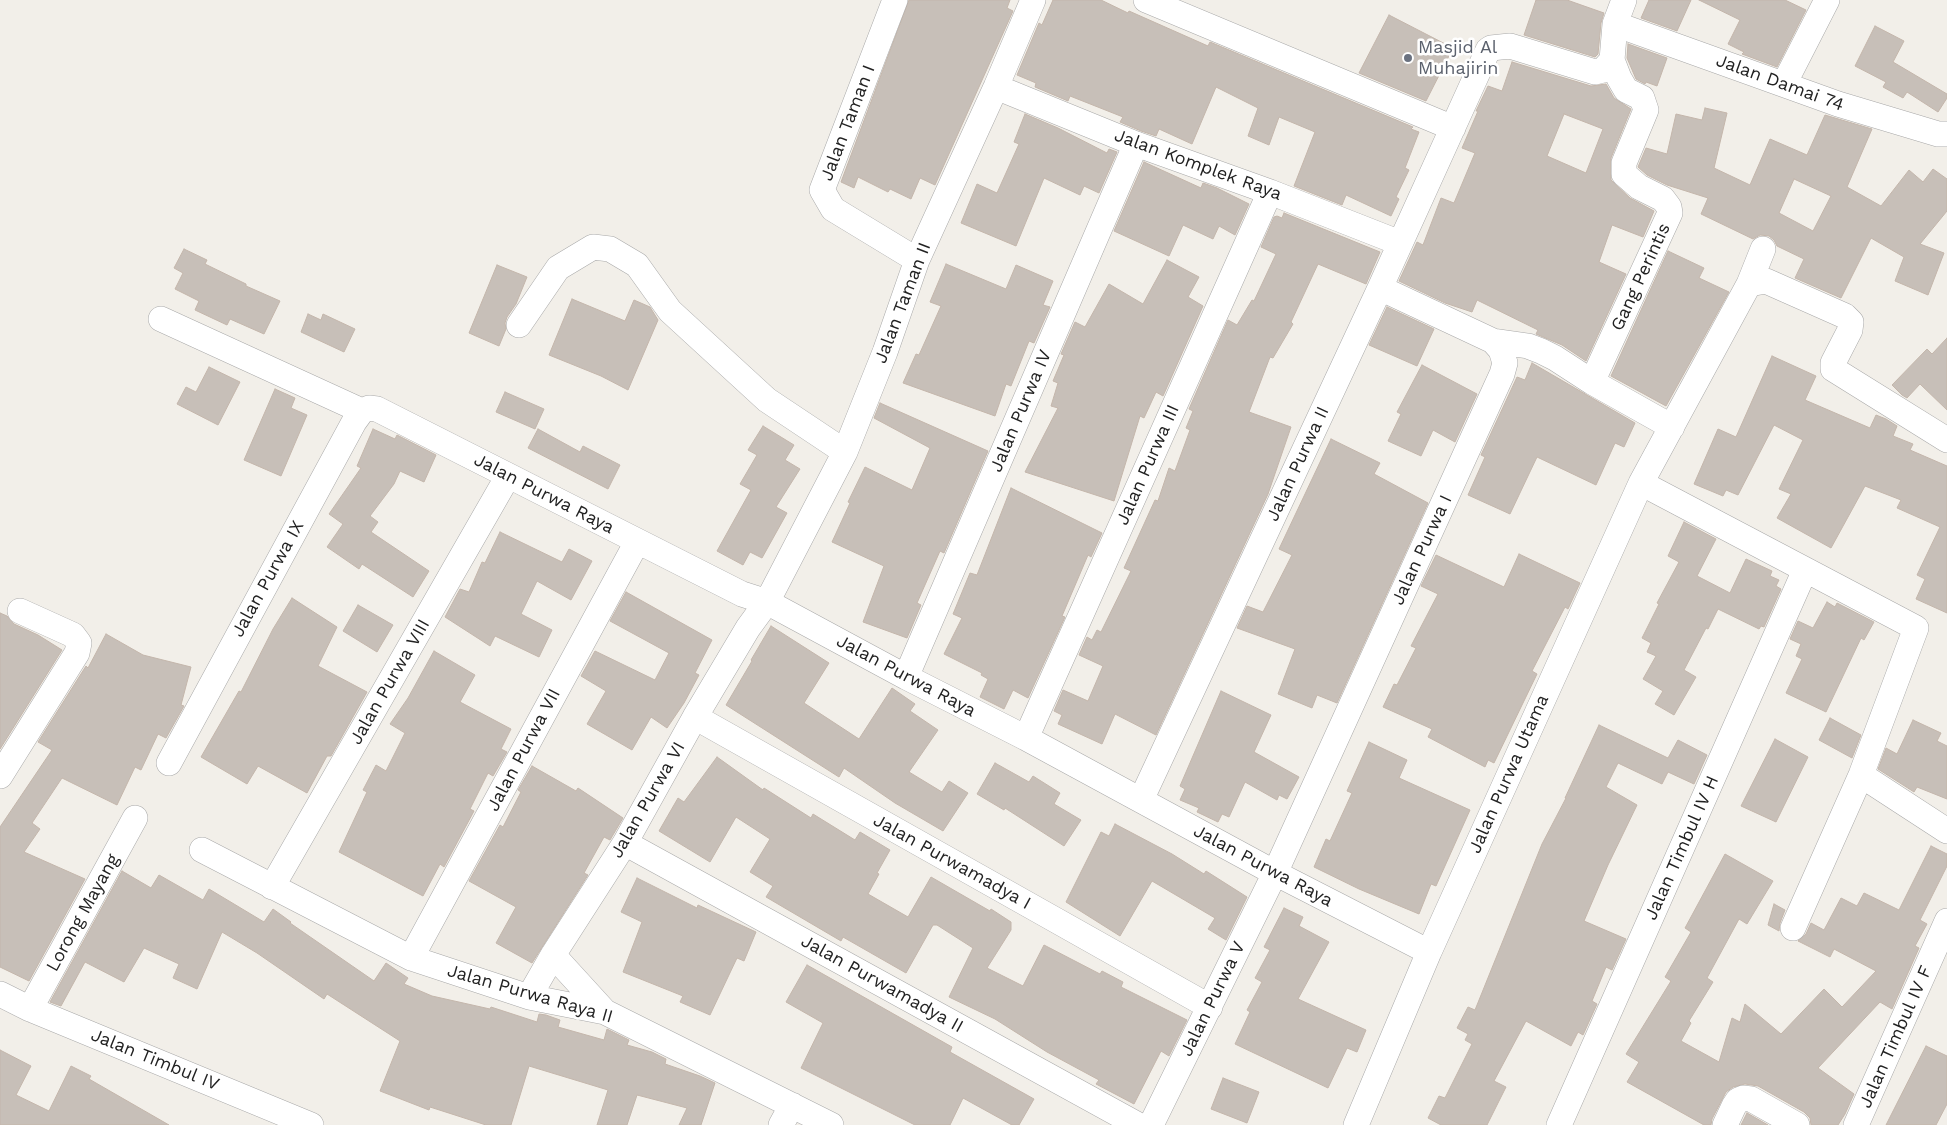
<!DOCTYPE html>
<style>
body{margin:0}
canvas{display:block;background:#f2efe9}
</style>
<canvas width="1947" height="1125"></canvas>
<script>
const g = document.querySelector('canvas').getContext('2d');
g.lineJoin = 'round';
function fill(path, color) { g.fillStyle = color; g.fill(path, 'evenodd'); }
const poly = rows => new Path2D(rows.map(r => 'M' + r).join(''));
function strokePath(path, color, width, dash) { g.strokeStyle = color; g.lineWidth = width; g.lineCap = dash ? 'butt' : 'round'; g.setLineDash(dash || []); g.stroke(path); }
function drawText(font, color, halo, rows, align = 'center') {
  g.font = font + ' "Work Sans",sans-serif'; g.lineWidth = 5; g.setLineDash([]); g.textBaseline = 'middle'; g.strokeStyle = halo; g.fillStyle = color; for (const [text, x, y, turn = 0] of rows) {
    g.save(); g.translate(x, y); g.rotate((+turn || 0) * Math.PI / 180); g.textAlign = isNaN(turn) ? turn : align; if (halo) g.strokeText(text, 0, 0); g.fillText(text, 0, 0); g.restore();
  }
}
const building = poly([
 [909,0,1010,0,1007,8,1013,11,935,185,920,178,911,199,890,189,888,192,858,177,854,188,841,182,909,0],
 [1053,0,1101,0,1128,13,1129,11,1208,46,1210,42,1413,127,1411,129,1419,132,1405,168,1409,170,1396,197,1399,199,1391,216,1346,195,1342,205,1294,186,1315,132,1279,117,1269,145,1248,136,1258,108,1216,87,1192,144,1159,129,1156,136,1141,131,1120,122,1123,117,1070,96,1068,101,1035,87,1036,83,1017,75,1039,23,1042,25,1053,0],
 [1536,0,1567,0,1604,13,1601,23,1598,54,1595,57,1524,35,1536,0],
 [1649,0,1691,0,1677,31,1641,18,1649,0],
 [1699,0,1785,0,1806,10,1777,67,1742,54,1744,52,1728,44,1740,20,1699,0],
 [1389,15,1453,48,1426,101,1359,73,1389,15],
 [1875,26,1904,41,1893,62,1947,94,1947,98,1938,112,1907,92,1903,98,1883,87,1886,82,1855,66,1875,26],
 [1628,44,1667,58,1657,86,1646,82,1645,84,1636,79,1627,58,1628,44],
 [1512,62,1591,86,1606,84,1614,98,1631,109,1611,158,1611,180,1630,198,1654,211,1643,237,1612,225,1599,262,1626,274,1586,361,1562,345,1536,334,1538,330,1477,300,1472,312,1445,303,1399,281,1417,242,1423,245,1441,198,1454,203,1475,153,1462,148,1478,111,1476,111,1488,86,1502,91,1512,62],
 [1564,114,1603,129,1586,173,1547,156,1564,114],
 [1705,108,1727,113,1714,168,1750,185,1770,139,1807,155,1825,115,1872,129,1847,187,1881,206,1909,170,1923,182,1933,169,1947,179,1947,211,1920,244,1944,253,1928,295,1895,281,1904,257,1871,238,1841,298,1795,278,1804,259,1777,246,1774,240,1769,236,1760,235,1753,239,1701,214,1708,198,1667,185,1647,175,1638,167,1646,148,1667,154,1676,114,1702,120,1705,108],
 [1794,179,1831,196,1813,231,1779,213,1794,179],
 [1025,114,1058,128,1107,153,1109,149,1117,152,1099,193,1084,186,1080,195,1044,178,1016,246,961,223,977,184,997,193,1019,144,1014,142,1025,114],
 [1144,162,1201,188,1203,183,1217,188,1249,204,1235,235,1219,226,1213,239,1183,225,1169,256,1114,231,1144,162],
 [1284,213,1380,252,1366,284,1318,264,1291,322,1293,324,1273,358,1270,357,1249,412,1291,427,1268,494,1156,735,1115,714,1102,744,1058,724,1062,715,1054,711,1063,690,1088,701,1103,666,1079,655,1087,637,1092,640,1097,630,1101,632,1131,571,1124,568,1155,500,1158,501,1169,468,1175,471,1190,430,1186,428,1193,411,1189,409,1228,320,1237,325,1252,300,1254,301,1276,254,1261,247,1274,217,1277,216,1282,218,1284,213],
 [184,249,207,260,205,264,246,284,246,286,280,301,264,334,230,319,227,325,195,310,199,301,175,289,183,273,174,268,184,249],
 [1668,251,1704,268,1699,278,1729,292,1666,406,1611,376,1668,251],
 [1167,260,1199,277,1188,297,1203,306,1163,396,1156,392,1144,418,1140,416,1114,501,1025,472,1058,408,1051,406,1058,383,1053,381,1064,355,1061,354,1075,322,1085,327,1109,284,1143,304,1167,260],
 [946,264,1006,289,1016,265,1053,281,1043,305,1050,307,1034,343,1029,341,1011,386,1006,384,995,416,903,383,916,354,919,355,941,306,930,302,946,264],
 [497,265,527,277,516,304,507,317,505,323,506,329,499,346,469,333,497,265],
 [572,299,625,321,634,300,650,307,658,320,628,390,601,376,549,355,572,299],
 [1387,307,1434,329,1417,366,1369,345,1387,307],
 [308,314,321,320,323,314,355,329,344,352,301,332,308,314],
 [1947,338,1947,410,1920,384,1907,398,1902,395,1892,385,1927,349,1932,354,1947,338],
 [1772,356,1816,376,1805,400,1870,428,1876,415,1886,419,1897,426,1893,436,1913,444,1910,450,1947,466,1947,613,1916,599,1925,579,1917,575,1940,527,1897,508,1901,500,1865,486,1831,548,1777,518,1791,494,1779,489,1803,440,1774,425,1738,495,1726,490,1723,496,1694,484,1718,429,1736,437,1772,356],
 [1532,363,1635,423,1624,447,1615,443,1596,485,1537,457,1510,514,1468,495,1485,457,1481,455,1517,377,1525,380,1532,363],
 [1422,365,1477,394,1455,442,1433,430,1421,456,1388,441,1401,414,1397,412,1422,365],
 [209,367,240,382,218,425,177,404,186,387,196,392,209,367],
 [275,389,295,398,291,408,307,415,281,476,244,460,275,389],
 [505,392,544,409,535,429,496,412,505,392],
 [880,403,988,451,944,553,940,551,917,603,921,605,907,638,863,622,884,566,832,542,850,503,848,502,865,467,912,490,930,448,874,418,880,403],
 [763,426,794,445,785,460,800,469,776,507,787,513,762,558,750,552,743,565,717,551,751,490,740,484,757,455,748,450,763,426],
 [373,429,395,439,397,435,436,455,424,482,400,471,394,484,370,516,378,522,371,532,429,571,413,597,362,564,359,569,327,547,343,524,329,514,361,468,357,466,373,429],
 [538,429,580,452,583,446,620,465,608,489,528,448,538,429],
 [1331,439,1380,463,1374,474,1428,503,1337,703,1317,695,1312,708,1278,694,1295,649,1237,628,1247,606,1263,612,1292,555,1279,549,1331,439],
 [1011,488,1102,533,1091,557,1088,555,1062,616,1065,617,1028,698,1013,690,1004,709,980,697,988,679,981,675,982,673,944,654,962,618,953,614,970,573,977,575,1011,488],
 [1684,522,1716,539,1697,576,1730,593,1746,559,1772,571,1770,576,1779,580,1776,586,1781,589,1764,627,1761,626,1759,629,1718,609,1708,629,1706,628,1684,670,1696,677,1674,715,1655,704,1663,691,1643,679,1656,656,1647,652,1651,643,1642,638,1659,604,1657,603,1679,562,1668,556,1684,522],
 [500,532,562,562,569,549,592,561,571,600,537,581,521,614,552,630,539,657,495,636,490,646,445,617,460,589,469,592,482,562,485,563,500,532],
 [1519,554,1580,583,1568,609,1565,607,1532,671,1537,674,1494,763,1488,760,1485,767,1428,737,1432,729,1383,707,1394,684,1397,685,1416,648,1411,646,1438,594,1421,586,1436,555,1504,587,1519,554],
 [626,592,712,640,695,673,699,675,684,703,667,728,651,717,632,750,587,724,606,691,581,676,595,651,655,680,669,653,610,621,626,592],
 [292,598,337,627,318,666,367,692,331,756,327,756,307,793,258,766,247,784,201,757,239,691,241,692,273,629,292,598],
 [1827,602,1835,607,1837,603,1874,622,1864,640,1861,638,1826,712,1786,693,1802,659,1796,656,1801,644,1790,639,1798,621,1813,628,1827,602],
 [358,605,393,625,377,652,343,631,358,605],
 [0,613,7,616,14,624,38,635,62,650,0,749,0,613],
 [771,626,829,663,804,703,859,739,892,688,915,704,910,711,938,730,909,772,942,792,949,781,968,793,943,831,895,803,844,768,839,777,726,705,752,661,751,660,771,626],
 [106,634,143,655,191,667,181,705,184,706,166,738,158,734,141,770,135,767,117,805,62,778,32,823,40,829,24,852,85,879,29,981,0,967,0,827,52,750,38,742,86,666,88,668,106,634],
 [434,651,475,675,460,702,511,729,501,749,507,752,493,776,488,773,470,809,474,811,444,867,440,864,423,896,339,852,367,792,363,790,376,765,386,771,405,733,390,724,408,698,434,651],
 [1221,691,1271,715,1254,752,1299,777,1287,799,1279,795,1277,800,1245,782,1229,817,1222,814,1218,822,1197,812,1199,808,1180,800,1185,789,1180,786,1221,691],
 [1830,718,1861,735,1852,758,1819,740,1830,718],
 [1913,720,1941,733,1937,741,1947,746,1947,799,1917,787,1914,792,1878,769,1886,748,1897,754,1913,720],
 [1599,725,1668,758,1678,740,1707,755,1694,784,1668,772,1662,784,1618,763,1606,787,1637,805,1608,865,1584,921,1626,939,1612,970,1606,967,1592,1001,1597,1004,1583,1035,1578,1032,1571,1046,1526,1021,1494,1081,1506,1087,1487,1125,1441,1125,1428,1118,1439,1096,1445,1098,1472,1044,1465,1040,1468,1034,1457,1028,1468,1007,1475,1010,1542,844,1566,798,1565,798,1599,725],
 [1775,739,1808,757,1776,822,1741,806,1775,739],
 [1369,742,1407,760,1399,778,1470,810,1436,886,1431,884,1419,914,1359,889,1314,867,1326,839,1330,841,1352,793,1347,791,1369,742],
 [717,757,763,790,764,788,811,818,813,814,855,840,860,832,890,850,877,873,879,874,868,894,908,917,931,877,990,911,991,909,1011,922,1011,930,987,968,1023,986,1044,945,1100,974,1102,971,1123,982,1121,987,1187,1020,1169,1056,1161,1051,1134,1104,1096,1084,1099,1080,1047,1052,995,1019,949,997,973,948,937,925,933,925,906,973,843,937,841,941,766,897,773,886,750,872,770,839,736,817,710,862,659,831,678,798,684,802,717,757],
 [995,763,1029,782,1033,776,1060,793,1054,804,1081,820,1064,846,1005,808,1004,810,977,794,995,763],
 [532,766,576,791,578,788,623,818,610,840,604,837,584,873,588,875,532,963,496,943,516,907,469,881,500,825,503,827,521,792,518,790,532,766],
 [1115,824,1172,854,1204,874,1206,871,1247,897,1226,940,1208,929,1215,918,1152,881,1120,936,1066,902,1101,832,1109,836,1115,824],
 [1931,846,1947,854,1947,866,1920,920,1927,924,1915,946,1919,948,1892,1009,1880,1002,1818,1068,1854,1094,1845,1114,1838,1125,1811,1125,1810,1118,1804,1112,1758,1086,1745,1084,1733,1087,1726,1092,1712,1119,1711,1125,1704,1125,1627,1082,1639,1062,1626,1054,1671,981,1665,977,1691,932,1685,928,1725,854,1773,881,1747,924,1739,919,1707,978,1713,982,1689,1021,1691,1023,1681,1041,1719,1062,1732,1018,1740,1022,1745,1004,1781,1034,1824,989,1842,1007,1876,971,1834,949,1830,957,1798,941,1806,934,1811,923,1824,930,1841,898,1857,906,1864,893,1899,910,1931,846],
 [122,871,151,888,159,875,203,900,209,889,264,922,273,909,291,922,290,923,374,981,386,963,408,978,404,984,432,996,490,1009,491,1007,537,1022,539,1014,546,1015,560,1020,558,1027,604,1040,607,1029,629,1040,627,1045,652,1052,666,1059,665,1064,700,1076,715,1083,701,1125,679,1125,687,1108,637,1095,627,1125,597,1125,608,1090,529,1066,511,1125,486,1125,430,1107,429,1110,380,1091,400,1041,327,994,324,999,257,953,222,932,197,989,173,978,179,964,144,948,124,982,85,962,61,1006,50,1002,122,871],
 [637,878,697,908,698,905,756,932,744,961,737,958,710,1015,680,1002,683,996,623,972,642,922,621,912,637,878],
 [1774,904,1785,910,1780,923,1779,931,1768,925,1774,904],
 [1284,908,1303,917,1299,926,1329,942,1298,999,1366,1030,1357,1052,1347,1048,1328,1088,1235,1044,1250,1012,1247,1010,1262,982,1255,978,1270,950,1264,947,1284,908],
 [807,965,952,1047,950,1052,1034,1099,1019,1125,1012,1125,963,1098,950,1125,915,1125,801,1068,823,1023,786,1002,807,965],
 [1926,1046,1947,1056,1947,1104,1936,1125,1886,1125,1926,1046],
 [0,1050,31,1066,16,1095,49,1111,71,1066,91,1076,89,1079,169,1125,0,1125,0,1050],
 [1223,1078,1259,1092,1247,1123,1211,1109,1223,1078],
 [1747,1113,1768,1125,1741,1125,1747,1113]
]);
fill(building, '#c7bfb8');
strokePath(building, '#c4b6ab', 1);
const street = poly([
 [895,0,822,190,833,209,917,260],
 [1146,0,1453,128],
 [1624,0,1615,24,1612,60,1619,78,1626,90,1642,98,1646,110,1624,163,1624,174,1639,187,1663,199,1669,207,1670,213,1592,382,1672,427],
 [1615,24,1838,104,1938,134,1947,134],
 [1784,84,1827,0],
 [996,87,1136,144,1270,192,1400,243],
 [1749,284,1763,249],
 [161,319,362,411],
 [519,325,558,268,593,247,610,249,637,265,670,311,767,400,845,452],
 [1493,341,1528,346,1541,351,1555,358,1592,382],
 [1641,483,1916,628,1861,775,1793,928],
 [906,677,1136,144],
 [695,717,1210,1007],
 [1026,738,1270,192],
 [169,763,354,422,362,411,369,408,377,409,742,594,767,602,906,677,1026,738,1275,873,1429,952],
 [1861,775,1947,831],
 [0,776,77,653,79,643,73,635,20,611],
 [1141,800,1380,288,1488,50,1491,48,1510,46,1595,72,1603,70,1612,60],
 [625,843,1138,1125],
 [202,850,411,958,529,997,605,1012,831,1125],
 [272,887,508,476],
 [553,955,605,1012],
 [411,958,637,542],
 [0,994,30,1009,311,1125],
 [529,997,553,955,625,843,695,717,748,628,767,602,845,452,885,352,917,260,996,87,1033,0],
 [30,1009,135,818],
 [781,1125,792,1105],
 [1151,1125,1275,873,1502,374,1505,363,1501,350,1493,341,1380,288],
 [1356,1125,1429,952,1641,483,1749,284,1766,281,1845,316,1851,322,1850,330,1833,363,1833,369,1947,440],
 [1559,1125,1805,570],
 [1725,1125,1734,1106,1738,1100,1743,1098,1751,1099,1797,1125],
 [1856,1125,1947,921]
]);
strokePath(street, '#a9a9a9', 26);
strokePath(street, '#fff', 25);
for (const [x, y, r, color] of [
 [1408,58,5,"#6b7280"]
]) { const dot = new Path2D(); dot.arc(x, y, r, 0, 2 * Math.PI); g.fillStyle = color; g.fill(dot); strokePath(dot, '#fff', 2); }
drawText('18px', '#5b616d', '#fff', [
 ["Masjid Al",1418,48],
 ["Muhajirin",1418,69]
], 'left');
drawText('18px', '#222', '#fff', [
 ["Jalan Damai 74",1780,83,20],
 ["Jalan Taman I",848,123,-69],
 ["Jalan Komplek Raya",1198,165,20],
 ["Gang Perintis",1641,277,-65],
 ["Jalan Taman II",903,303,-69],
 ["Jalan Purwa IV",1021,411,-67],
 ["Jalan Purwa II",1298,464,-65],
 ["Jalan Purwa III",1148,465,-66],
 ["Jalan Purwa Raya",544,494,27],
 ["Jalan Purwa I",1422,550,-65],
 ["Jalan Purwa IX",268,579,-61],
 ["Jalan Purwa Raya",906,676,28],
 ["Jalan Purwa VIII",390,682,-60],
 ["Jalan Purwa VII",524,750,-62],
 ["Jalan Purwa Utama",1509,774,-66],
 ["Jalan Purwa VI",648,800,-60],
 ["Jalan Timbul IV H",1682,848,-66],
 ["Jalan Purwamadya I",952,862,29],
 ["Jalan Purwa Raya",1263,866,28],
 ["Lorong Mayang",83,913,-61],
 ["Jalan Purwamadya II",882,984,29],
 ["Jalan Purwa Raya II",530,994,16],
 ["Jalan Purwa V",1213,999,-64],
 ["Jalan Timbul IV F",1896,1037,-66],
 ["Jalan Timbul IV",155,1060,22]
]);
</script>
